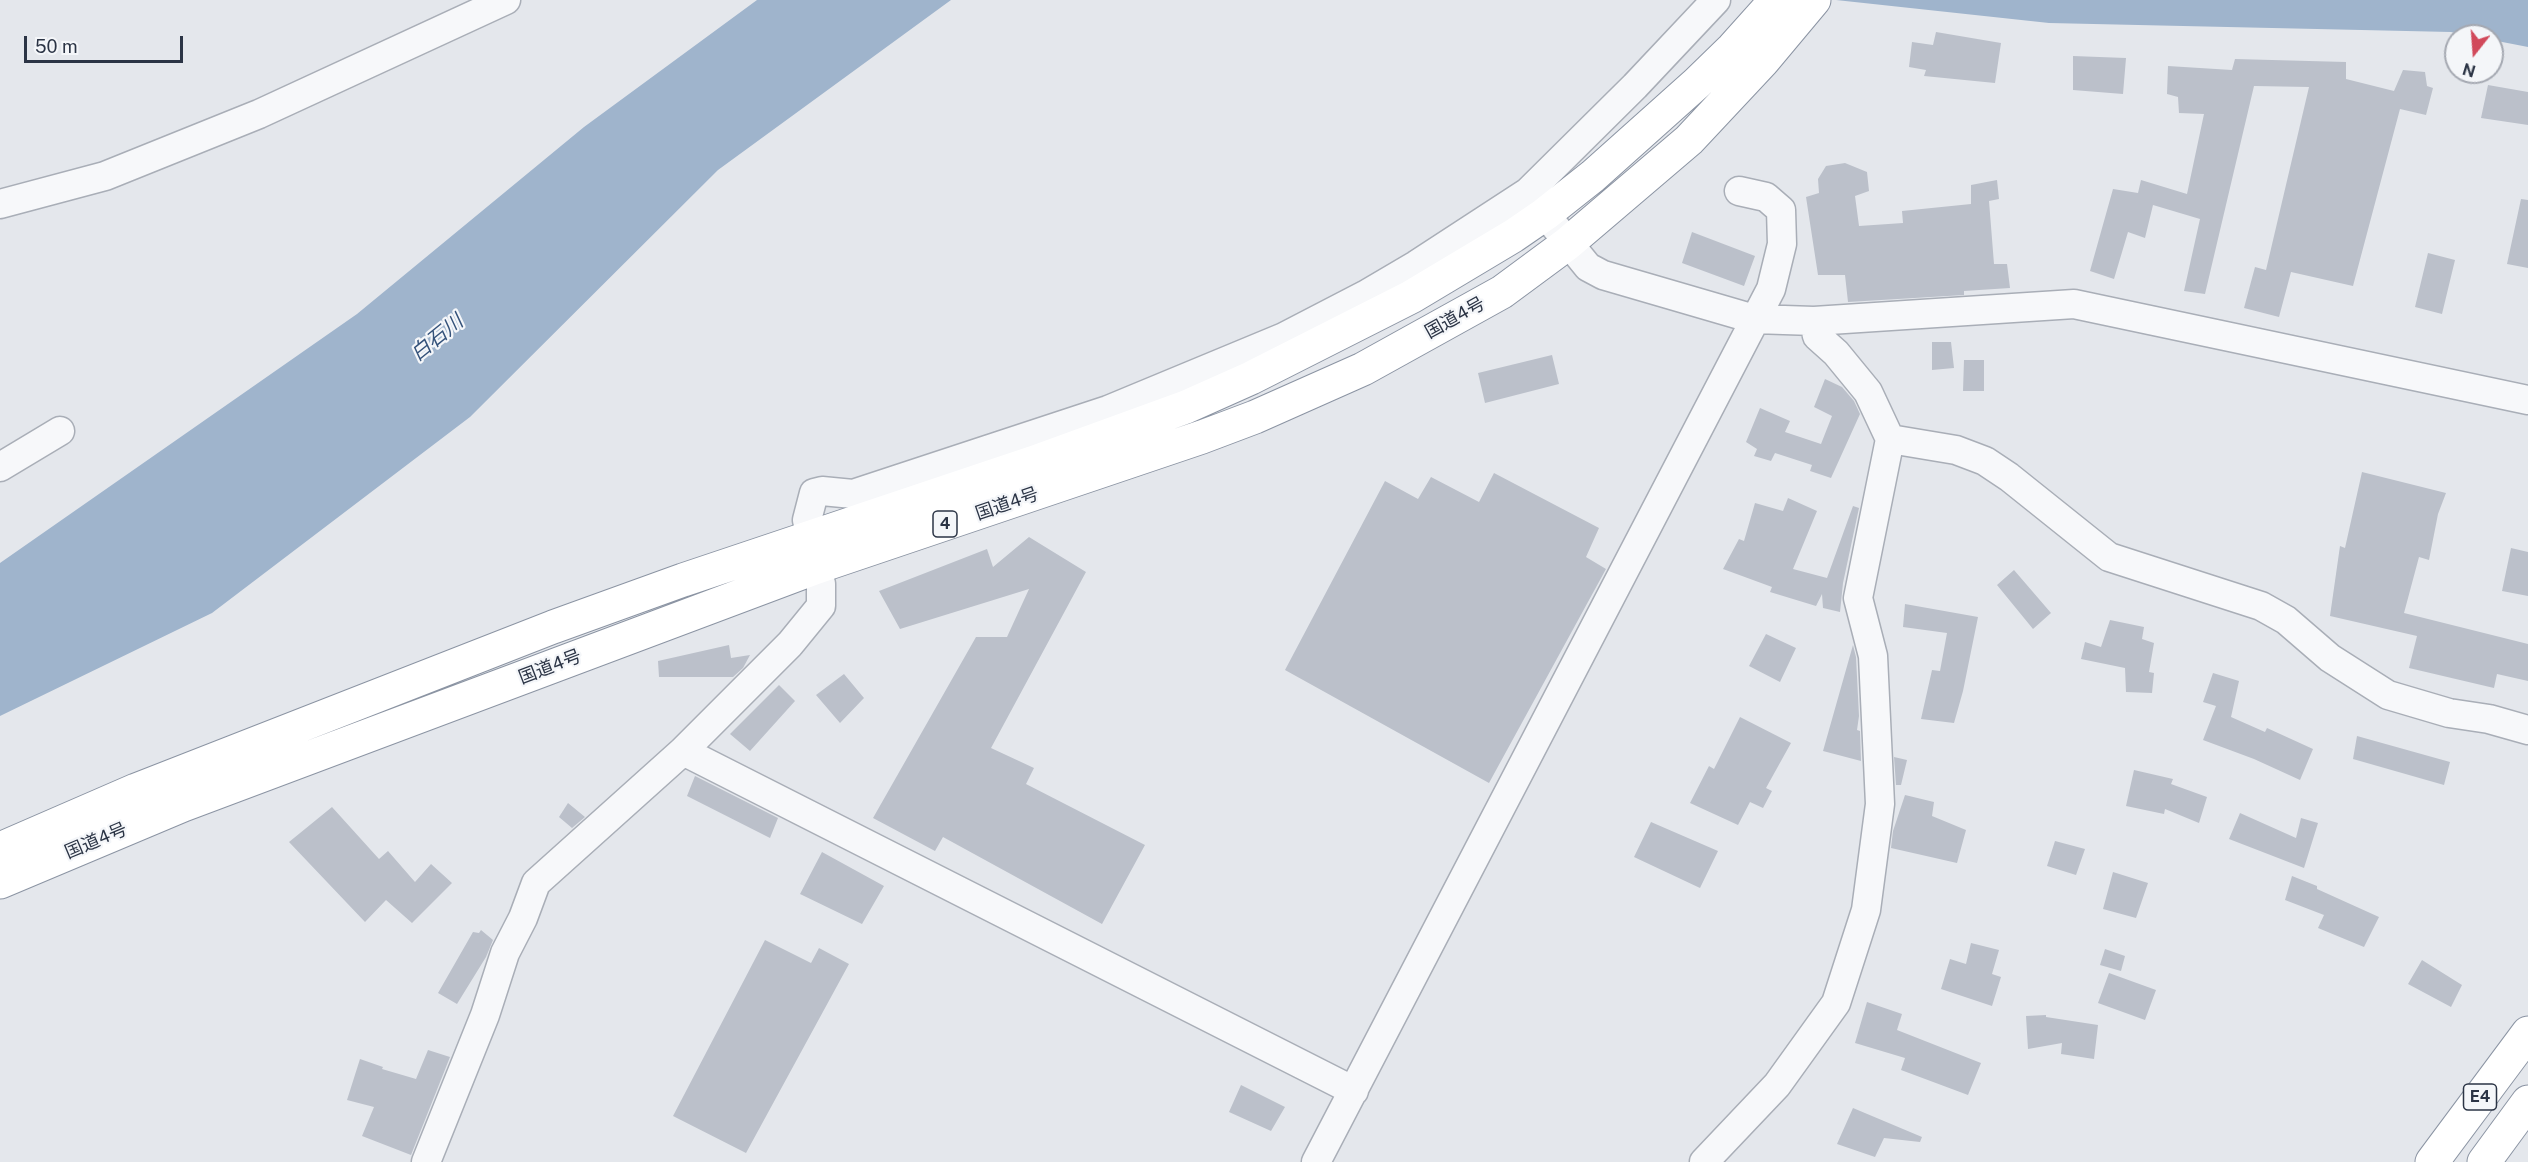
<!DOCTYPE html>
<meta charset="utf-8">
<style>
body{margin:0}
#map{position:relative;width:2528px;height:1162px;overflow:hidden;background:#e4e7ec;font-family:"Public Sans",sans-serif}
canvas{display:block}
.north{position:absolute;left:2444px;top:24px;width:60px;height:60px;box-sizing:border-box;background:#f4f6f9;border:2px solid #a4a8b1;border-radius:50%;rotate:197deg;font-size:16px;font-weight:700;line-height:24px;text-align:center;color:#2b3445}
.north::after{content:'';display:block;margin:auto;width:21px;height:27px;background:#d1495b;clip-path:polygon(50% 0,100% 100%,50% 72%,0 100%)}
.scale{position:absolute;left:24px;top:36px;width:159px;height:27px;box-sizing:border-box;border:3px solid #2b3445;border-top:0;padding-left:8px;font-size:18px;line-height:21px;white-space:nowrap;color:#2b3445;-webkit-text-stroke:4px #f4f6f9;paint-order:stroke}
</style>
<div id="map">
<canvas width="2528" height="1162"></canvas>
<div class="north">N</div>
<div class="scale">50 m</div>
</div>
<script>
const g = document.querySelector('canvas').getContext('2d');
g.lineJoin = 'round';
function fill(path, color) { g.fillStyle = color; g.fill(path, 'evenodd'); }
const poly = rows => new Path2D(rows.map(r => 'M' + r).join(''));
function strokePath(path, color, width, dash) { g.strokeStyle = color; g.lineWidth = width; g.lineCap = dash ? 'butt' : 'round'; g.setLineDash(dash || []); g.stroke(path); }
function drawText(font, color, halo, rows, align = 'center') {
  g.font = font + ' "Public Sans","Noto Sans JP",sans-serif'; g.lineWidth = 4.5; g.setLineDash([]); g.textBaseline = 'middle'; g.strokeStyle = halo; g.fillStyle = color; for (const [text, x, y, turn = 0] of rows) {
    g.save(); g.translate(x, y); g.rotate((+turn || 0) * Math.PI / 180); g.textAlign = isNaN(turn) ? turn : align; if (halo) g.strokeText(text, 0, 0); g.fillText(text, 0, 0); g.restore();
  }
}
fill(poly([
 [757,0,951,0,718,170,470,417,212,613,0,716,0,563,357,314,584,127],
 [1836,0,2528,0,2528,47,2492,40,2492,36,2470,36,2451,32,2049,23]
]), '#9fb4cc');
fill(poly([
 [1936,32,2001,43,1995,83,1924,76,1926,70,1909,67,1912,42,1933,45],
 [2073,56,2126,58,2123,94,2073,90],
 [2235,59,2346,62,2346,79,2394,91,2403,70,2425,72,2427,86,2433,88,2426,115,2400,109,2353,286,2291,272,2279,317,2244,308,2255,267,2266,270,2309,87,2254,86,2205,294,2184,291,2200,219,2153,205,2145,238,2128,232,2114,279,2090,271,2113,189,2138,193,2141,180,2187,194,2204,114,2179,113,2178,97,2167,94,2168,66,2232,70],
 [2488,85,2528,92,2528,125,2481,118],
 [1845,163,1867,172,1869,191,1855,196,1859,226,1903,223,1902,211,1971,204,1971,185,1997,180,1999,199,1989,201,1994,264,2007,264,2010,288,1964,291,1964,295,1848,302,1845,275,1818,275,1806,197,1819,193,1818,179,1826,166],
 [2521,199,2528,200,2528,268,2507,264],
 [1692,232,1755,256,1744,286,1682,263],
 [2428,253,2455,260,2442,314,2415,307],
 [1932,342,1951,342,1954,368,1932,370],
 [1552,355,1559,384,1485,403,1478,373],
 [1964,360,1984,360,1984,391,1963,391],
 [1825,379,1842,387,1854,401,1860,414,1831,478,1810,471,1812,465,1775,453,1771,461,1754,456,1757,449,1746,442,1760,408,1790,421,1785,432,1821,444,1832,416,1814,407],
 [2362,472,2446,493,2438,514,2429,560,2419,557,2404,613,2528,644,2528,681,2497,674,2494,688,2409,668,2417,636,2330,616,2340,546,2345,548],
 [1494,473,1599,528,1586,557,1606,569,1489,783,1285,670,1385,481,1418,499,1431,477,1479,502],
 [1788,498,1817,511,1793,569,1827,578,1853,506,1859,508,1843,583,1840,612,1823,608,1822,594,1816,606,1770,592,1772,587,1723,569,1739,539,1744,541,1755,503,1783,511],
 [1029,537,1086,572,991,748,1034,768,1026,784,1145,845,1102,924,943,837,935,851,873,818,976,637,1007,637,1029,589,900,629,879,591,987,549,993,567],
 [2511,548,2528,552,2528,596,2502,591],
 [2014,570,2051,613,2033,629,1997,585],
 [1905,604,1978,617,1963,691,1954,723,1921,719,1932,670,1940,671,1947,633,1903,627],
 [2110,620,2144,627,2142,639,2154,643,2149,672,2154,673,2152,693,2126,692,2125,668,2081,659,2085,642,2101,647],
 [1766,634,1796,648,1780,682,1749,666],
 [729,645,731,658,750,655,743,668,733,677,659,677,658,661],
 [1853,645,1856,657,1859,716,1857,730,1860,731,1861,761,1823,751],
 [2213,673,2239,681,2231,717,2265,732,2267,728,2313,749,2300,780,2254,759,2203,740,2216,706,2203,702],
 [844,674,864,698,840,723,816,695],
 [779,685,795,701,750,751,730,734],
 [1740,717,1791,743,1766,788,1772,791,1763,808,1750,802,1738,825,1690,803,1709,766,1714,769],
 [2357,736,2450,762,2444,785,2353,759],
 [1894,757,1907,760,1901,785,1896,785],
 [2134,770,2173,779,2171,784,2207,797,2199,823,2165,809,2164,814,2126,806],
 [695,776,778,818,770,838,687,796],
 [1905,795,1934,802,1932,816,1966,830,1957,863,1891,848,1893,831],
 [568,803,585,817,572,828,559,817],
 [332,807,379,859,388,851,415,882,431,864,452,883,412,923,386,900,365,922,289,842],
 [2240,813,2296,838,2301,818,2318,823,2304,868,2229,839],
 [1651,822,1718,851,1700,888,1634,857],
 [2055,841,2085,849,2076,875,2047,866],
 [822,852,884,886,862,924,800,894],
 [2113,872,2148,883,2136,918,2103,909],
 [2292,876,2317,886,2317,889,2379,917,2364,947,2318,928,2324,915,2285,900],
 [481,930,493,940,486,957,457,1004,438,993,473,932,479,933],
 [765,940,811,963,819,948,849,964,746,1153,673,1116],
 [1971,943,1999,950,1992,974,2001,977,1992,1006,1941,989,1950,959,1966,964],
 [2105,949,2125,956,2121,971,2100,965],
 [2422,960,2462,985,2451,1007,2408,984],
 [2109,973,2156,990,2145,1020,2098,1003],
 [1867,1002,1902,1014,1897,1030,1981,1063,1968,1095,1901,1070,1905,1058,1855,1043],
 [2046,1015,2046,1017,2098,1025,2094,1059,2061,1054,2062,1043,2028,1049,2026,1016],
 [428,1050,450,1057,411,1155,362,1136,374,1107,347,1100,360,1059,383,1067,382,1069,416,1079],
 [1241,1085,1285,1107,1271,1131,1229,1112],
 [1853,1108,1922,1137,1920,1142,1884,1138,1875,1157,1837,1144]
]), '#bbc0ca');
const minor = poly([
 [0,204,105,176,259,114,506,0],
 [1545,214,1588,267,1603,275,1754,319,1814,321,2074,304,2528,400],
 [1890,439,1956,450,1985,461,2009,477,2109,557,2261,606,2286,620,2330,658,2388,695,2449,713,2489,719,2528,730],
 [0,467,60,431],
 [683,751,1354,1091],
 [426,1162,485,1015,505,953,523,918,536,883,683,751,790,644,821,606,821,584,807,520,814,493,822,491,853,494,1108,410,1284,337,1365,295,1416,265,1528,192,1635,86,1716,0],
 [1316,1162,1771,289,1782,244,1781,210,1766,197,1739,191],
 [1704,1162,1777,1085,1836,1003,1866,910,1880,804,1873,656,1858,598,1890,439,1868,392,1836,353,1817,336,1814,321]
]);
const highway = poly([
 [0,849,136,790,553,627,683,580,1032,463,1186,407,1251,378,1411,297,1513,236,1545,214,1593,176,1697,83,1733,48,1776,0],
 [0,882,183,805,817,567,1202,437,1255,417,1363,369,1502,292,1567,244,1689,140,1763,61,1814,0],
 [2432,1162,2528,1033],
 [2484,1162,2528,1102]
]);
strokePath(minor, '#a9aeb7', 31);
strokePath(highway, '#8b94a3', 35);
strokePath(minor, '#f7f8fa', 28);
strokePath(highway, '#fff', 33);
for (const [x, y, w] of [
 [945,524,24],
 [2480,1097,33]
]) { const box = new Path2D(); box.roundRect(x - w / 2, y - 13, w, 26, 4.5); g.fillStyle = '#f4f6f9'; g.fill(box); strokePath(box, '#2b3445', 1.5); }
drawText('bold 16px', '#2b3445', null, [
 ["4",945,524],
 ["E4",2480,1097]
]);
drawText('18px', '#2b3445', '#f4f6f9', [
 ["国道4号",1455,318,-29],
 ["国道4号",1007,504,-19],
 ["国道4号",550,667,-21],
 ["国道4号",96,841,-23]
]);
drawText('italic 20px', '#34527a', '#f4f6f9', [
 ["白石川",437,338,-39]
]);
</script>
